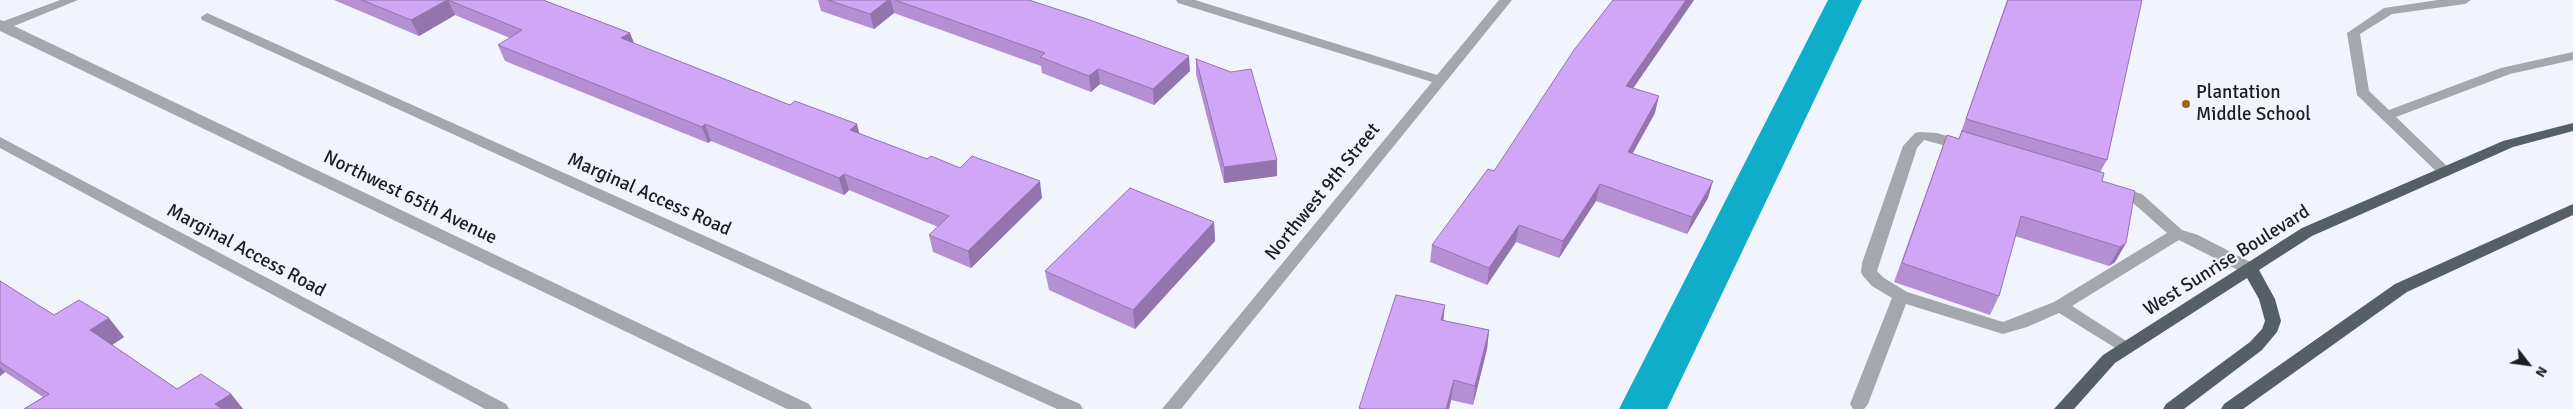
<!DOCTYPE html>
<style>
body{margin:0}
#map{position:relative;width:2573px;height:409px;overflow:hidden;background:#f1f3fd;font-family:Signika,sans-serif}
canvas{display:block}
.north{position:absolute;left:2503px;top:339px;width:50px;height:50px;-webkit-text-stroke:4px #f1f3fd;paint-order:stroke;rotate:120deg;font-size:14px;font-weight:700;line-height:20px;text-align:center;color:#1c1d21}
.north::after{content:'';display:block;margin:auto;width:18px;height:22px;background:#1c1d21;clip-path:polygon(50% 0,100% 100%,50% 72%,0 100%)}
</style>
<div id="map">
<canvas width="2573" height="409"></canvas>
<div class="north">N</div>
</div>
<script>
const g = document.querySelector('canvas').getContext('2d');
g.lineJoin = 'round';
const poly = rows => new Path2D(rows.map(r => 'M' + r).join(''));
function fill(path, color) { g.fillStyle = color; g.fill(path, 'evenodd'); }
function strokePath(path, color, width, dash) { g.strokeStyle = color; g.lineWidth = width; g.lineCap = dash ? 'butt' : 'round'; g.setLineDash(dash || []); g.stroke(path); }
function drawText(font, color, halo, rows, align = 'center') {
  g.font = font + ' Signika,sans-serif'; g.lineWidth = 4.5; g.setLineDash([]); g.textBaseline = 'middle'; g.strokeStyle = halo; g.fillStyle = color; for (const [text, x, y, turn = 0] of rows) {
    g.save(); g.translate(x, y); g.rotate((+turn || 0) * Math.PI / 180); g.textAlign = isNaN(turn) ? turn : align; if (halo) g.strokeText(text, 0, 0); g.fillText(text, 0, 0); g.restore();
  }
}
fill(poly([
 [1828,0,1862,0,1667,409,1619,409,1828,0]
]), '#0fadca');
fill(poly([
 [2438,0,2471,0,2465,4,2392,14,2360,34,2369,91,2389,110,2501,68,2573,52,2573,60,2510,74,2396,117,2450,169,2452,172,2450,175,2445,177,2440,175,2357,95,2347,33,2384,8,2438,0],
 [1920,132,1937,133,1970,143,1972,146,1965,151,1924,140,1917,148,1877,271,1884,278,1907,292,2003,322,2054,302,2167,233,2132,202,2111,195,2109,192,2116,187,2142,194,2182,230,2198,235,2256,265,2258,269,2256,273,2250,275,2244,273,2179,240,2072,306,2131,344,2133,348,2131,352,2125,354,2059,313,2027,327,2003,334,1906,304,1868,404,1864,409,1853,409,1850,404,1892,298,1872,286,1863,276,1861,272,1862,263,1903,146,1915,133,1920,132]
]), '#a4a8ac');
fill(poly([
 [1176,0,1195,0,1437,75,1499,0,1512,0,1181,409,1162,409,1432,82,1178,3,1176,0],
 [207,13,1080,404,1083,409,1057,409,202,20,201,17,207,13],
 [0,137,506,404,509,409,485,409,0,148,0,137]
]), '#a4a8ac');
fill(poly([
 [60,0,78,0,14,26,809,404,812,409,787,409,0,31,0,20,4,21,60,0]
]), '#a4a8ac');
fill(poly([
 [2573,123,2573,131,2513,147,2312,236,2259,270,2275,299,2281,321,2277,332,2262,350,2184,409,2163,409,2166,404,2250,342,2262,329,2265,321,2259,299,2247,278,2115,363,2074,409,2054,409,2103,355,2302,228,2503,141,2573,123],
 [2573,204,2573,215,2407,292,2243,409,2221,409,2224,404,2395,284,2573,204]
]), '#565f66');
fill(poly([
 [334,0,543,0,630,33,634,44,859,134,927,159,960,168,1042,198,971,268,933,252,929,235,938,227,849,190,844,195,711,141,708,143,505,61,498,45,510,38,455,15,419,36],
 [818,0,1029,0,1190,71,1154,105,1100,84,1091,92,1042,73,1041,66,894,13,874,29,821,11],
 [1694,0,1633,88,1655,113,1633,153,1708,198,1687,234,1596,201,1559,258,1516,242,1487,285,1430,262,1432,245],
 [2007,0,2142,0,2107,160,2100,172,2102,181,2126,243,2115,262,2109,266,2015,236,1999,296,1990,315,1894,282,1940,154,1947,135,1959,139,1959,138],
 [1196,59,1277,176,1224,183,1196,74],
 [1214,222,1215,241,1135,329,1049,290,1045,271],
 [0,281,54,315,124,337,112,345,177,389,231,394,243,409,24,409,43,397,5,372,0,376],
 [1443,321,1489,330,1487,349,1473,405,1451,400,1449,409,1359,409,1359,408]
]), '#b58fd4');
fill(poly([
 [448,0,455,15,419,36,411,20],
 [888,0,891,0,894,13,874,29,870,14],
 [1686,0,1694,0,1623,103,1626,86],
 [630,33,636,48,621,38],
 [1189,56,1190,71,1154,105,1153,89],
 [1098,69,1100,84,1091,92,1089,76],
 [1659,96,1655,113,1624,168,1628,152],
 [705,124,711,141,708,143,702,127],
 [857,124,861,140,850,130],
 [1277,160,1277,176,1224,183,1224,167],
 [844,174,849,190,844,195,839,178],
 [1040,181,1042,198,971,268,968,251],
 [1713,181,1708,198,1687,234,1692,217],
 [1600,184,1596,201,1559,258,1563,241],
 [1214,222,1215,241,1135,329,1133,310],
 [1519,225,1516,242,1487,285,1489,268],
 [2126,243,2115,262,2109,266,2120,247],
 [1445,305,1443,324,1441,320],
 [109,318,124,337,106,349,90,330],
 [1489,330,1487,349,1473,405,1475,386],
 [0,367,5,372,0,376],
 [1454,380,1451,400,1449,409,1446,409],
 [231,394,243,409,219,409,215,404]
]), '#9374ac');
const building = poly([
 [362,0,447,0,411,20,362,0],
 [448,0,543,0,630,33,621,38,790,105,795,101,857,124,850,130,927,159,931,156,960,168,972,156,1040,181,968,251,929,235,949,216,844,174,839,178,705,124,702,127,498,45,522,30,448,0],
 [828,0,888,0,870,14,828,0],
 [895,0,1029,0,1087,19,1189,56,1153,89,1098,69,1089,76,1040,57,1045,53,895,0],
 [1613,0,1686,0,1626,86,1659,96,1628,152,1713,181,1692,217,1600,184,1563,241,1519,225,1489,268,1432,245,1488,169,1494,171,1574,50,1613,0],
 [2008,0,2142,0,2107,160,1966,119,2008,0],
 [1196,59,1231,72,1251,69,1277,160,1224,167,1196,59],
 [1962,131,2104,173,2102,181,2135,191,2126,243,2120,247,2021,216,1999,296,1902,263,1947,135,1959,139,1962,131],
 [1130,188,1214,222,1133,310,1045,271,1130,188],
 [0,281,54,315,79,300,109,318,90,330,177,389,201,374,231,394,215,404,222,409,24,409,49,394,0,362,0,281],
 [1396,295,1445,305,1441,320,1489,330,1475,386,1454,380,1446,409,1365,409,1359,408,1396,295]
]);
fill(building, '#d2a6f6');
strokePath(building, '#9374ac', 1);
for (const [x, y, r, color] of [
 [2186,104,5,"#9a681c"]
]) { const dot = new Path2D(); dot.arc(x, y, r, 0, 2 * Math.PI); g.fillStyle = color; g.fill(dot); strokePath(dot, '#f1f3fd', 2); }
drawText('19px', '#1c1d21', '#f1f3fd', [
 ["Plantation",2196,93],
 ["Middle School",2196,115]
], 'left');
drawText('19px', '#1c1d21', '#f1f3fd', [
 ["Northwest 9th Street",1323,192,-51],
 ["Marginal Access Road",649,195,24],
 ["Northwest 65th Avenue",410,198,26],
 ["Marginal Access Road",246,251,28],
 ["West Sunrise Boulevard",2227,261,-32]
]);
</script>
